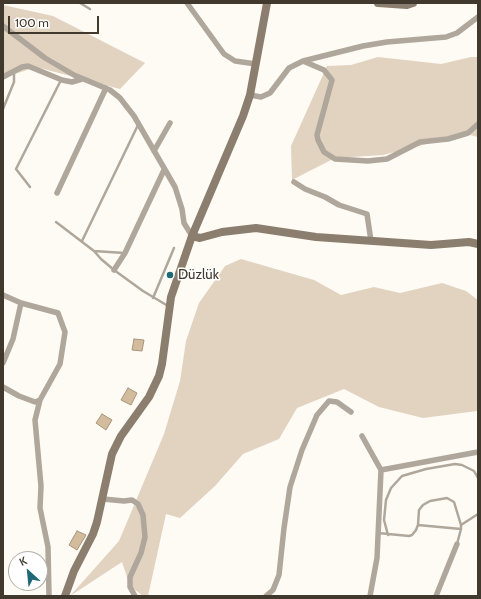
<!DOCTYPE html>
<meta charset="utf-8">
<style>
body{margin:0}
#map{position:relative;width:481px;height:599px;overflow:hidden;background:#fefaf4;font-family:Cabin,sans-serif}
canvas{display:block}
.frame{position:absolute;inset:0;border:4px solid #41392e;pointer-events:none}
.north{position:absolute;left:8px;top:551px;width:40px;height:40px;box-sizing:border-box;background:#fff;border:1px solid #b3b0ab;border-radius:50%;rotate:333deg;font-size:11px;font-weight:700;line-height:16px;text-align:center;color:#41392e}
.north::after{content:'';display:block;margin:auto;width:14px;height:18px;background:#1f6875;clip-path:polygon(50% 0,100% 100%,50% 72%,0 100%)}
.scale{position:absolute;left:8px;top:16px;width:91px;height:18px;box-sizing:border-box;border:2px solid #41392e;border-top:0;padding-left:5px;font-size:12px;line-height:14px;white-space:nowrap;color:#41392e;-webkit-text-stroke:3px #fff;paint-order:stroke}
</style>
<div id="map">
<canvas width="481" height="599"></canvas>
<div class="frame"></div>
<div class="north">K</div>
<div class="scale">100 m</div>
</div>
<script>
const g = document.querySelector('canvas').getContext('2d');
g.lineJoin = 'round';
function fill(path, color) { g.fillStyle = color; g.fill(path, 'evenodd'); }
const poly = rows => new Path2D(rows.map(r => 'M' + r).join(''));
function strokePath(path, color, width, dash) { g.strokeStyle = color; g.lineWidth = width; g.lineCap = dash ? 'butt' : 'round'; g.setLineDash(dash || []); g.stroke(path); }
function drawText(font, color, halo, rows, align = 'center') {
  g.font = font + ' Cabin,sans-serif'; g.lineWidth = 3; g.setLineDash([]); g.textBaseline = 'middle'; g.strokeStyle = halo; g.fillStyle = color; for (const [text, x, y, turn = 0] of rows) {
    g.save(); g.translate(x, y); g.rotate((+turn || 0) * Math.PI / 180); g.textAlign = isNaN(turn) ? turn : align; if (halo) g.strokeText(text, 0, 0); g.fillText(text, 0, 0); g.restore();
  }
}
fill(poly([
 [3,5,53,16,145,63,120,89,36,67,3,78],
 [378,57,441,64,471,57,478,57,478,137,466,134,383,155,335,158,292,180,291,146,327,66,351,65],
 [241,259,314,280,341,295,374,287,400,293,442,283,466,291,478,300,478,412,477,411,423,418,379,407,344,389,297,408,279,439,243,454,215,486,180,518,166,514,148,596,143,596,130,586,122,562,70,596,119,541,164,434,180,381,186,341,199,303,225,266]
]), '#e2d3c0');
const building = poly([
 [134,339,144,340,142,351,132,350,134,339],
 [128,388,137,393,131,405,121,400,128,388],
 [102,414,112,420,106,430,96,423,102,414],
 [77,531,86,535,77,550,69,545,77,531]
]);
fill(building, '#d3bc9d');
strokePath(building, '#a9957c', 1);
strokePath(poly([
 [80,3,90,9],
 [3,109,14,82,14,72],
 [30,187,16,169,61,80],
 [56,222,94,251,101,259,114,270,143,291,168,306],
 [82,241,138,125],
 [94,251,124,253],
 [153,298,174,248],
 [418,525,461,529],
 [461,525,478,514],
 [378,533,409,536,412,535,416,530,418,525,419,510,423,505,430,501,447,498,454,502,461,525,461,529,457,544],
 [388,535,384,520,386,500,391,488,402,476,426,469,455,464,462,465,474,471,478,478]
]), '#afa79b', 2.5);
strokePath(poly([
 [187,3,224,54,235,61,256,64],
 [3,26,45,58,74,75,110,90,120,98,134,116,175,187,182,209,184,223,192,236],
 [303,61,324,70,332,80,317,135,318,140,324,152,335,159,368,161,387,159,420,142,448,139,468,133,478,124],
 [3,77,22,67,28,66,62,80,72,82,82,79],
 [250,95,261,97,270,93,289,68,303,61,363,46,387,42,446,37,457,33,478,17],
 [154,151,170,123],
 [294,182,305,189,325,197,339,205,367,214,371,241],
 [57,193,106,88],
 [114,270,125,253,164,170],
 [3,295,21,303,58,313,65,332,60,364,40,400,35,420,41,486,40,508,48,547,49,596],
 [3,363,13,339,21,303],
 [3,387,19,396,35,402,40,400],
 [362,436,381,470],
 [103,499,124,501,132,500,138,504,143,515,145,537,141,553,130,577,130,587,135,596],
 [266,596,273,590,279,575,284,528,290,487,302,450,317,415,329,401,337,402,351,412],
 [370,596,377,558,381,470,478,452],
 [436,596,457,544]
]), '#afa79b', 5.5);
strokePath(poly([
 [378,3,407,5,413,3],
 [192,236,200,238,222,232,256,228,316,237,431,245,469,242,478,244],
 [65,596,74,571,93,534,97,522,112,454,121,436,149,397,159,376,162,364,171,297,192,236,243,116,250,95,267,3]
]), '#8b7e6e', 8);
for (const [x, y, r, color] of [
 [170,275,4,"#1f6875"]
]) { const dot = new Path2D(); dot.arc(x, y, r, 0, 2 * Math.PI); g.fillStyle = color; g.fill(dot); strokePath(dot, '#fff', 1.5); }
drawText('14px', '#41392e', '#fff', [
 ["Düzlük",178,275]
], 'left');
</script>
